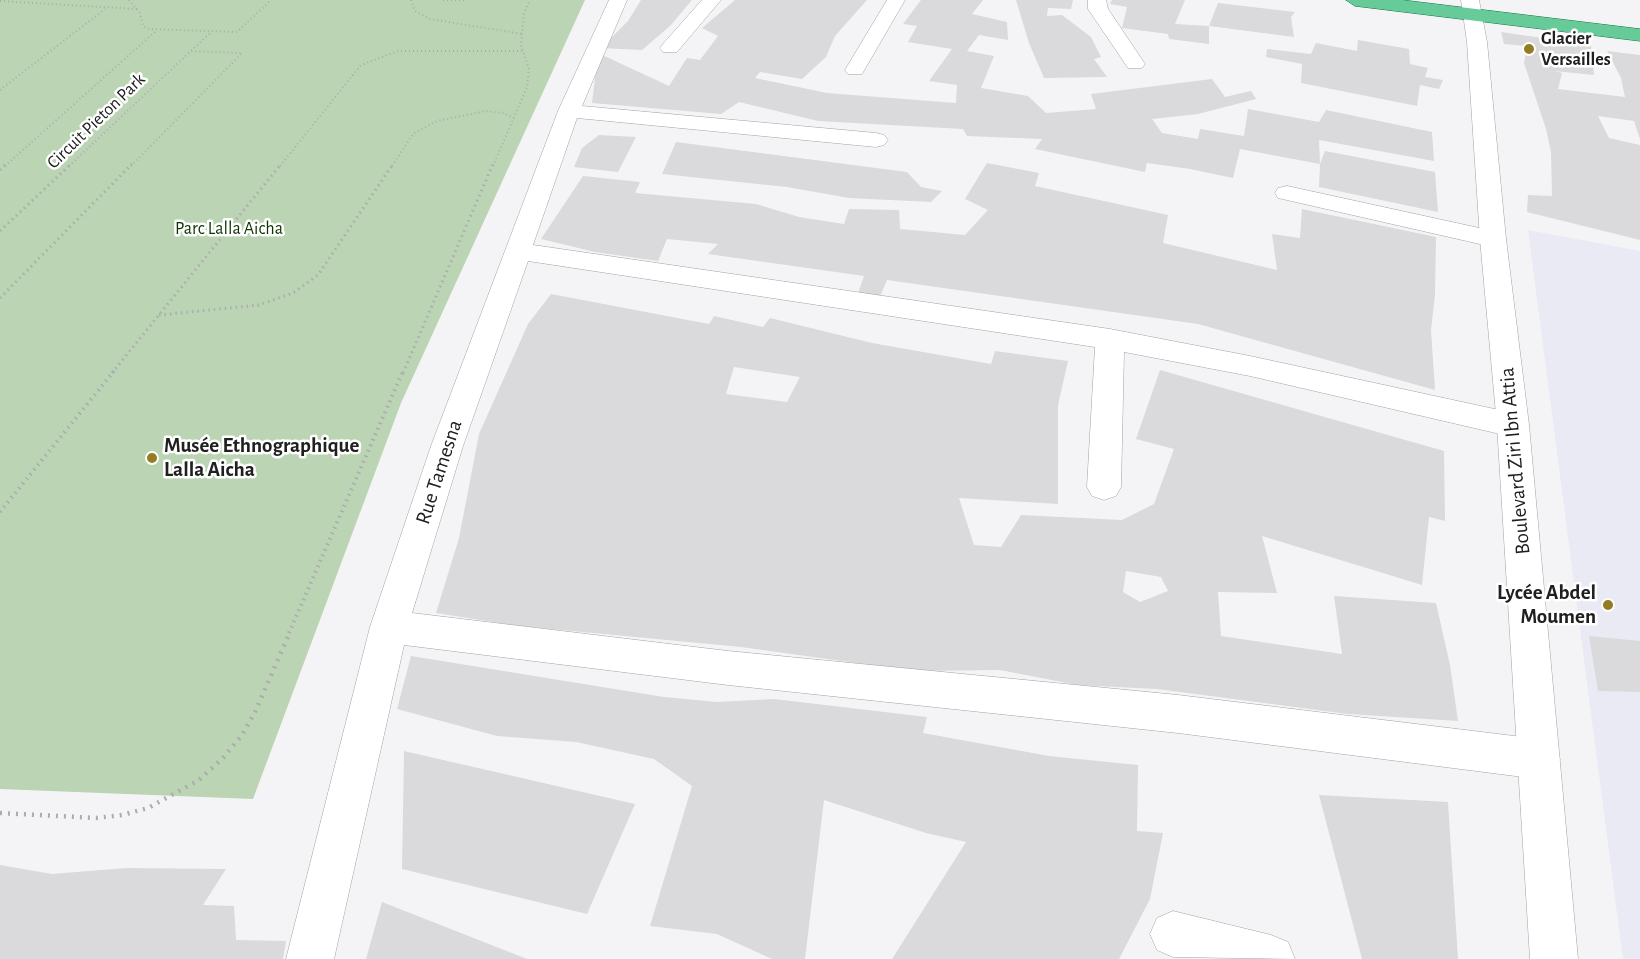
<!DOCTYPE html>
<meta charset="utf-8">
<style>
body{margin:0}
canvas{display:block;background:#f4f4f6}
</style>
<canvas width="1640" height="959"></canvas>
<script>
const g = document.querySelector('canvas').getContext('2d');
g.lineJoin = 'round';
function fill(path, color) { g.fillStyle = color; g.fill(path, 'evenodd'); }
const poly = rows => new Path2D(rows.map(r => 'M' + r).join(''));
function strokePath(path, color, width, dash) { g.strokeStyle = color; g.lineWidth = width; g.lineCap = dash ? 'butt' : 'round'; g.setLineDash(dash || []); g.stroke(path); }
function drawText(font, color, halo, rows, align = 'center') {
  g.font = font + ' "Alegreya Sans",sans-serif'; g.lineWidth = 5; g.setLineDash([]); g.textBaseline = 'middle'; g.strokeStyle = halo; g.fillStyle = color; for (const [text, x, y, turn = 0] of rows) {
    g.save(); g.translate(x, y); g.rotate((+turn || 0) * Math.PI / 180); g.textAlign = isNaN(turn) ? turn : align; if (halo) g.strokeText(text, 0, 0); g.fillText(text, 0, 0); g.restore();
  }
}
fill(poly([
 [1528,230,1640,251,1640,959,1623,959]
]), '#e9eaf4');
fill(poly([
 [0,0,585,0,401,403,253,799,0,789]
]), '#bbd4b4');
fill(poly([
 [641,0,692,0,670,26,642,50,601,48,628,21],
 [735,0,867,0,835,36,826,57,802,79,760,72,755,78,827,93,956,103,957,85,929,81,952,49,908,42,917,26,903,24,921,0,983,0,972,14,1007,22,1008,40,979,35,967,51,994,56,981,88,1028,96,1046,113,1096,109,1091,94,1212,79,1225,97,1251,91,1256,99,1198,114,1152,119,1162,133,1198,139,1200,129,1244,136,1248,109,1319,122,1326,110,1432,132,1434,161,1319,140,1320,164,1325,151,1435,172,1438,212,1319,187,1320,164,1240,149,1233,178,1190,169,1147,163,1145,172,1035,149,1042,139,967,136,963,129,818,121,739,102,721,114,592,103,598,53,669,86,687,58,700,60,718,36,702,28],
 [1016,0,1073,0,1071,9,1048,8,1047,16,1062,15,1091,37,1101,57,1094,59,1107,77,1044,78,1029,43],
 [1112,0,1185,0,1175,24,1209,26,1209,44,1169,39,1168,34,1122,28,1127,7,1110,4],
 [1218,3,1295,12,1291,17,1294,37,1209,26],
 [1501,32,1591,45,1594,75,1554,71,1562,73,1558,89,1625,97,1621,78,1607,51,1640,55,1640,139,1634,121,1598,116,1609,138,1640,145,1640,240,1527,212,1528,195,1552,196,1551,152,1546,129,1524,63,1527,46,1504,44],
 [1358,40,1409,49,1410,64,1428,68,1425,77,1443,80,1439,89,1420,85,1417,106,1301,83,1302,64,1266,57,1267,49,1311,54,1316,43,1357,51],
 [599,135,636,137,618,172,574,167,582,148],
 [676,142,907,172,921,187,942,191,931,202,849,198,787,187,662,174],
 [987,163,1039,173,1035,186,1168,215,1163,243,1277,270,1272,234,1300,238,1302,209,1436,237,1435,294,1431,330,1435,390,1198,324,887,280,879,299,857,296,864,276,708,254,718,244,667,239,658,261,595,252,541,239,583,176,640,182,635,193,756,204,799,217,844,224,849,209,899,210,900,229,965,235,988,210,965,199],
 [551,294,709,324,714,316,763,327,770,318,872,343,991,364,995,351,1068,361,1058,405,1058,504,959,498,974,545,1001,547,1021,515,1122,520,1154,504,1174,449,1136,439,1160,370,1444,451,1445,521,1429,517,1422,585,1262,536,1277,593,1218,592,1221,636,1342,654,1334,596,1436,603,1450,665,1458,721,1348,714,1157,689,1077,685,1000,670,914,671,741,647,519,626,436,613,459,538,479,434,528,324],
 [734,367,800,377,787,402,726,394],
 [1126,571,1161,577,1168,591,1140,602,1123,592],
 [1589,636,1640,641,1640,692,1598,691],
 [411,656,664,697,717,702,774,699,927,717,923,733,1049,756,1138,765,1137,831,1163,833,1150,899,1119,959,892,959,966,842,926,833,824,800,805,959,772,959,717,934,650,926,692,786,654,759,576,742,497,736,397,709],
 [404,751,635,804,587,914,402,869],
 [1319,795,1448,802,1458,959,1362,959],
 [0,865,52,874,126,868,226,869,203,905,234,906,236,940,286,941,283,959,0,959],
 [382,902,527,959,366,959]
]), '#dadadc');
const street = poly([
 [609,0,627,0,582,106,876,133,884,135,888,140,884,145,876,147,577,118,533,245,1110,329,1250,356,1513,413,1524,417,1529,425,1524,433,1513,437,1250,376,1124,352,1121,487,1116,496,1104,500,1092,496,1087,487,1095,347,528,261,463,446,412,613,728,651,1178,695,1539,739,1554,745,1560,759,1554,773,1539,779,1178,733,728,685,404,645,334,959,286,959,370,627,431,446,558,111,609,0],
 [702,0,721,0,677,52,663,52,660,48,663,44,702,0],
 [887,0,905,0,862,74,848,74,845,70,887,0],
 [1088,0,1106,0,1108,9,1145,64,1142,68,1128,68,1088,9,1088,0],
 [1287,186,1493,231,1502,233,1506,239,1502,245,1493,247,1278,198,1275,193,1278,188,1287,186],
 [1173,911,1271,935,1288,942,1295,959,1173,957,1157,950,1150,934,1157,918,1173,911]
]);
const secondary = poly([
 [1461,0,1479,0,1487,42,1506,239,1529,425,1578,959,1530,959,1497,425,1480,239,1467,42,1461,0]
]);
const primary = poly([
 [1346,0,1402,0,1640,29,1640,41,1355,6,1346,0]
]);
strokePath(street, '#a2a2a4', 1);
strokePath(secondary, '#a2a2a4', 1);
strokePath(primary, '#0c7743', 1);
strokePath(poly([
 [129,0,140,13,143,26,149,29,237,32,271,0],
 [411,0,415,11,430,19,523,34],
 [443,0,467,0],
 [0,1,137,9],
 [0,90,105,9],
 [5,166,157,30],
 [69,166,211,32],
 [131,166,242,53,189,51],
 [280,166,361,65,398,51,522,51],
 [392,166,413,134,437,121,486,111,504,113,514,118],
 [493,166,527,87,529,69,521,45,524,13,530,0]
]), '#acacae', 2, [1, 3]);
strokePath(poly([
 [0,170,6,164],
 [0,231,71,164],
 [0,298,132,164],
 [159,315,259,305,293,293,318,275,393,164],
 [112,373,281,164],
 [403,373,493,164]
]), '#acacae', 3, [1.5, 4]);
strokePath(poly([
 [0,512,114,371],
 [289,633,403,371]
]), '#acacae', 4, [1.5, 4.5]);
strokePath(poly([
 [0,813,96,818,122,815,148,808,199,780,223,758,242,735,255,712,290,632]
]), '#acacae', 4.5, [2, 6]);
fill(street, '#fff');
fill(secondary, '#fff');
fill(primary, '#67ca99');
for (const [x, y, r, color] of [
 [1529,49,6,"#937c23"],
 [152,458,6,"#937c23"],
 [1608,605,6,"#937c23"]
]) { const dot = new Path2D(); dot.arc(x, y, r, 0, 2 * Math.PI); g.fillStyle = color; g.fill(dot); strokePath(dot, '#fff', 2); }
drawText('bold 18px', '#202021', '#fff', [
 ["Glacier",1541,39],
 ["Versailles",1541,60]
], 'left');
drawText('18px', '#202021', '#fff', [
 ["Circuit Pieton Park",96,121,-44]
]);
drawText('18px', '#0d3402', '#fff', [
 ["Parc Lalla Aicha",229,229]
]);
drawText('bold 21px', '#202021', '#fff', [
 ["Musée Ethnographique",164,446],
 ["Lalla Aicha",164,470],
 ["Lycée Abdel",1596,593,"right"],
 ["Moumen",1596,617,"right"]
], 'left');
drawText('21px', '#202021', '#fff', [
 ["Boulevard Ziri Ibn Attia",1515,461,-95],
 ["Rue Tamesna",439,472,-72]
]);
</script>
